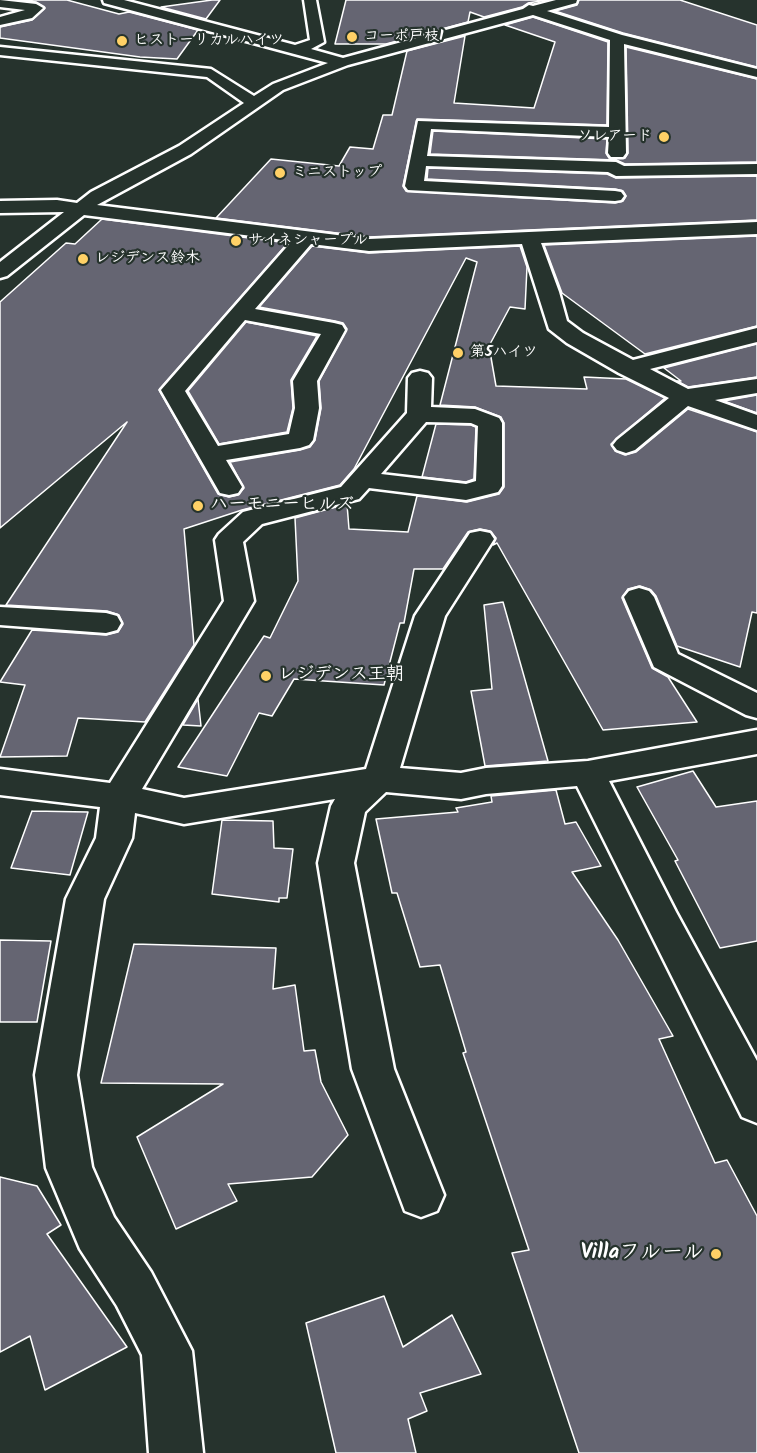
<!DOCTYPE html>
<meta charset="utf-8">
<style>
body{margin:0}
canvas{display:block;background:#26332d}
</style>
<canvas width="757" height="1453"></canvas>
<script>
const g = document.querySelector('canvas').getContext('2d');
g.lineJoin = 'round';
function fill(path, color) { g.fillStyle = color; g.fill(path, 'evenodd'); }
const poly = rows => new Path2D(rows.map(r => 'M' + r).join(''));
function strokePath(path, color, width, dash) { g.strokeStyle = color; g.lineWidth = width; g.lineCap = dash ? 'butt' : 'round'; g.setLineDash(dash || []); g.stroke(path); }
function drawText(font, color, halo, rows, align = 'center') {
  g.font = font + ' Kalam,"Klee One",sans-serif'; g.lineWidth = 4.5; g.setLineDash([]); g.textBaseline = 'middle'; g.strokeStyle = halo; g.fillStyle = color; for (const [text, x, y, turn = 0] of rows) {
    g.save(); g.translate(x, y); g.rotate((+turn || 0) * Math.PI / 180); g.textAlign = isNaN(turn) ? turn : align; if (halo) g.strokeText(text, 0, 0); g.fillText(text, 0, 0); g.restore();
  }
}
const building = poly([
 [20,0,67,0,119,14,129,12,198,30,177,59,140,57,0,38,0,27,32,20,45,8,36,2,20,0],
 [212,0,220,0,206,19,161,7,212,0],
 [346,0,547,0,528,3,522,7,484,17,470,12,468,22,386,44,335,44,346,0],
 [579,0,680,0,757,25,757,67,623,33,555,11,577,5,579,0],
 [533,17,608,42,607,125,417,119,403,186,406,191,615,203,623,201,626,196,623,191,615,189,427,179,428,168,607,174,616,178,757,176,757,220,369,237,216,218,271,159,339,166,350,147,373,149,383,115,392,115,407,51,465,36,454,103,534,108,555,42,505,25,533,17],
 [626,47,757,79,757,162,625,164,616,160,430,154,433,131,607,139,606,153,609,158,625,158,628,153,626,47],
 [102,219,288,243,159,390,218,494,229,497,238,495,244,488,230,462,300,450,310,447,315,440,321,408,319,381,347,329,343,323,335,321,259,307,312,246,369,253,520,246,527,267,525,309,510,307,489,346,496,386,587,389,584,377,626,379,665,398,611,444,615,451,625,455,636,452,688,409,757,432,757,613,752,612,740,667,677,646,656,596,651,590,640,586,628,589,622,598,652,668,668,677,697,722,603,730,497,543,493,545,496,538,490,531,480,529,468,532,443,569,414,569,404,623,400,623,384,685,294,679,272,716,259,713,227,776,178,767,264,636,270,638,298,581,295,518,347,504,349,529,408,532,417,496,467,502,499,494,504,487,504,423,501,417,475,407,440,405,477,262,466,258,354,469,340,485,242,510,184,529,194,645,145,722,78,718,67,756,0,757,25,685,0,682,32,630,106,635,118,632,123,624,119,615,107,611,6,605,127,422,0,528,0,302,66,243,75,244,102,219],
 [757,236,757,326,645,354,562,293,544,245,757,236],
 [246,322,317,336,291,380,293,408,287,432,219,444,188,391,246,322],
 [757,344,757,377,688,387,677,381,681,381,664,368,757,344],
 [757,395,757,413,724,401,757,395],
 [436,424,471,425,476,427,474,479,466,482,422,477,436,424],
 [503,602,548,761,485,766,471,691,492,689,484,605,503,602],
 [198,699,201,726,183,725,198,699],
 [693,771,716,807,757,801,757,941,720,948,675,861,678,860,637,787,693,771],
 [556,790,565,824,576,822,601,866,572,872,618,940,673,1036,659,1039,715,1163,727,1160,757,1216,757,1453,579,1453,512,1253,529,1250,463,1053,466,1052,440,965,420,967,397,893,392,893,376,819,458,812,456,808,492,802,491,796,556,790],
 [32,811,88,812,70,875,11,868,32,811],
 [222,820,273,821,274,848,293,849,287,898,279,898,279,902,212,894,222,820],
 [0,940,51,941,37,1022,0,1022,0,940],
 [134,944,276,948,273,989,295,985,304,1051,315,1050,321,1082,348,1135,312,1177,228,1184,237,1201,176,1229,137,1137,223,1084,101,1083,134,944],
 [0,1177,37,1186,61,1225,47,1234,127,1347,45,1390,30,1336,0,1352,0,1177],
 [384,1296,403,1347,452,1315,481,1374,420,1393,427,1411,408,1419,416,1453,336,1453,306,1323,384,1296]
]);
fill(building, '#656572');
strokePath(building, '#fff', 1.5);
const minor = poly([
 [0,0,36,4,43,8,32,18,0,25,0,17,25,10,0,7,0,0],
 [103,0,124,0,295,45,310,40,304,0,316,0,324,42,311,49,343,58,523,9,529,5,533,6,556,0,577,0,576,3,547,11,622,35,757,69,757,77,624,44,626,153,623,157,611,157,608,153,609,137,431,129,427,156,616,162,624,166,757,164,757,174,616,176,608,172,426,166,424,181,615,191,621,192,624,196,621,200,615,201,408,190,405,186,418,121,609,127,610,40,533,15,348,65,283,90,191,154,97,205,369,239,757,222,757,234,541,243,559,292,567,321,583,333,633,360,757,328,757,342,650,369,688,389,757,379,757,393,715,400,757,415,757,430,688,406,635,450,626,453,617,450,613,445,617,440,669,398,619,373,567,343,549,329,522,244,369,251,311,244,255,309,334,323,342,325,345,330,317,381,319,408,313,440,309,445,300,448,226,460,242,487,238,493,229,495,220,493,161,390,292,241,84,215,7,276,0,278,0,262,64,212,0,213,0,201,57,200,77,203,91,192,179,146,244,103,207,77,0,55,0,47,211,69,254,96,273,84,328,63,104,3,103,0],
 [245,320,321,334,293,381,295,408,289,434,218,446,185,391,245,320],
 [420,371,428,373,432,378,431,407,475,409,499,418,502,423,502,486,498,492,466,500,369,488,359,499,262,524,243,542,254,601,142,789,184,798,366,769,415,616,470,533,480,531,490,533,494,539,445,616,400,768,461,773,486,768,588,761,757,730,757,754,609,781,676,912,757,1061,757,1123,742,1117,577,786,486,794,461,799,386,792,365,812,354,863,394,1069,444,1195,437,1211,421,1217,405,1211,352,1069,318,863,331,806,335,799,184,824,135,813,132,838,104,899,77,1075,92,1167,114,1217,151,1272,192,1351,203,1453,149,1453,142,1355,117,1306,80,1249,46,1168,35,1075,66,899,96,838,100,807,0,795,0,769,110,783,224,601,215,540,219,534,243,512,341,487,407,413,408,378,412,373,420,371],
 [426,422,471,423,478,426,476,481,466,484,381,474,426,422],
 [639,588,649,591,654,597,678,654,757,693,757,718,746,715,654,667,624,597,629,591,639,588],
 [0,607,106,613,117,616,121,623,117,630,106,633,0,625,0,607]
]);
strokePath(minor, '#fff', 5);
fill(minor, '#26332d');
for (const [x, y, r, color] of [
 [352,37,6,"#ffd166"],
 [122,41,6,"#ffd166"],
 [664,137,6,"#ffd166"],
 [280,173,6,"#ffd166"],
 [236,241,6,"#ffd166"],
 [83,259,6,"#ffd166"],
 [458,353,6,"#ffd166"],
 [198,506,6,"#ffd166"],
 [266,676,6,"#ffd166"],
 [716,1254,6,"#ffd166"]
]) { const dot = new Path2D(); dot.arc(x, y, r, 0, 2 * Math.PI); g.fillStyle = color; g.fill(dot); strokePath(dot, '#26332d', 2); }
drawText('bold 15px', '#fff', '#26332d', [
 ["コーポ戸枝1",364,37],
 ["ヒストーリカルハイツ",134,41],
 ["ソレアード",652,137,"right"],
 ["ミニストップ",292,173],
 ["サイネシャープル",248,241],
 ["レジデンス鈴木",95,259],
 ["第5ハイツ",470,353]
], 'left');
drawText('bold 18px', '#fff', '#26332d', [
 ["ハーモニーヒルズ",210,506],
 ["レジデンス王朝",278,676]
], 'left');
drawText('bold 21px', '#fff', '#26332d', [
 ["Villaフルール",704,1254]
], 'right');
</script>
